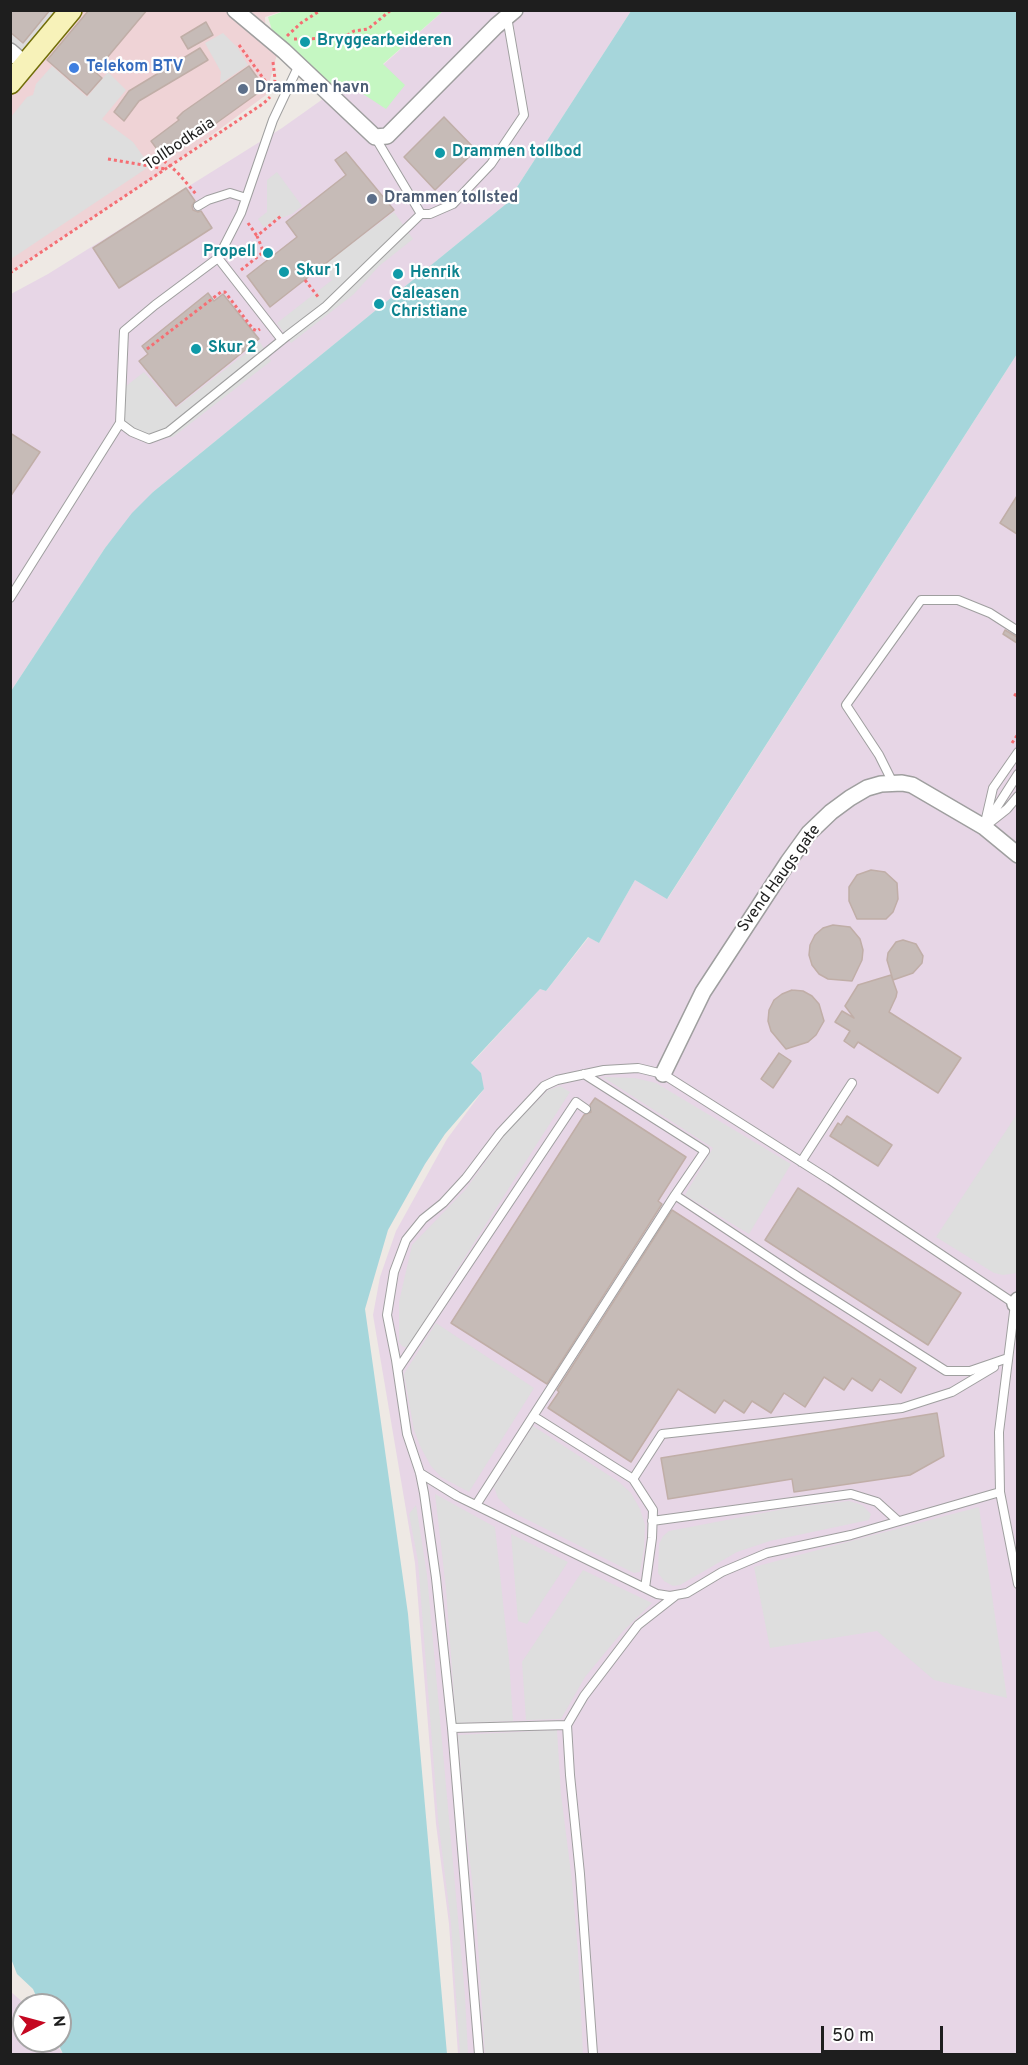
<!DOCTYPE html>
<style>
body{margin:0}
#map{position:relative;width:1028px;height:2065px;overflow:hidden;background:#eee9e4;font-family:Overpass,sans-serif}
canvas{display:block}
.frame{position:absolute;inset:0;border:12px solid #1e1e1e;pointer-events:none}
.north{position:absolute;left:12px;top:1993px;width:60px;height:60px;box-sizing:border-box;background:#fff;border:2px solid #a5a5a5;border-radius:50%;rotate:84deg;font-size:16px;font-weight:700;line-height:24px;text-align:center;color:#1e1e1e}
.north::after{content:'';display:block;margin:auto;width:21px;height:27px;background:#c50721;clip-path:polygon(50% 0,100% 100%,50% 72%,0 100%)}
.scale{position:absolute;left:821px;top:2026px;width:122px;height:27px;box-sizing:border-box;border:3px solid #1e1e1e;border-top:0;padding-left:8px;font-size:18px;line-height:21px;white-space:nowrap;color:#1e1e1e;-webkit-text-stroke:4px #fff;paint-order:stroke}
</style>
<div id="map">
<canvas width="1028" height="2065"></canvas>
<div class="frame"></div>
<div class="north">N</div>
<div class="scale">50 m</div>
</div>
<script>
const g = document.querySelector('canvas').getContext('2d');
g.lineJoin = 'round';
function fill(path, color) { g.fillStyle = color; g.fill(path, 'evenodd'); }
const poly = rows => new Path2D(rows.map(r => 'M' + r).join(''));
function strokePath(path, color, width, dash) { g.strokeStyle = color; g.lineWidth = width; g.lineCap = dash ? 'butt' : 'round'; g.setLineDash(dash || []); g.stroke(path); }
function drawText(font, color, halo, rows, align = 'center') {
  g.font = font + ' Overpass,sans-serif'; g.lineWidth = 4.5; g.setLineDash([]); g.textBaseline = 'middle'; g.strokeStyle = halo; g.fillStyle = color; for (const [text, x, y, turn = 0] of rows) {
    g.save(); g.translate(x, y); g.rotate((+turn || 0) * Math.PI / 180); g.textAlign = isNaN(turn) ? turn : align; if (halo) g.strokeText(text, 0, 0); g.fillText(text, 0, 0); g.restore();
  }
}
fill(poly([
 [11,11,71,11,11,82]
]), '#dcdbdb');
fill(poly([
 [74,11,283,11,265,17,266,42,279,47,266,95,163,171,11,272,11,83]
]), '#efd3d6');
fill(poly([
 [443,11,631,11,506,204,153,492,105,548,11,691,11,294,48,274,282,128,330,94,360,92,383,65],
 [1017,354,1017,2054,458,2054,449,1924,436,1824,415,1563,373,1315,380,1277,396,1231,447,1139,484,1089,471,1064,540,989,546,991,589,937,599,943,635,880,668,898],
 [10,1991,26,2005,24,2005,24,2041,54,2041,63,2054,11,2054]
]), '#e7d6e6');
fill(poly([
 [287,10,443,11,383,64,405,85,386,109,360,92,330,94,275,40,268,17]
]), '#c5f7c2');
fill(poly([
 [223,33,237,47,248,65,220,84,221,72,205,43],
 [52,66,87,97,108,72,126,90,102,119,133,142,150,166,11,259,11,117,27,97,33,95,36,84],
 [277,172,302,206,292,214,273,221,264,228,258,219,267,212,267,180],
 [394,212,413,239,379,266,354,294,291,343,277,323,332,280,322,266],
 [260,342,271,361,173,437,149,439,120,423,121,390,144,372,176,408],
 [603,1077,635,1078,656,1083,791,1164,749,1234,685,1195,713,1148],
 [560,1086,570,1092,407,1348,402,1346,399,1342,399,1302,412,1245,466,1189,506,1133,548,1090],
 [1017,1114,1017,1273,1003,1275,994,1273,936,1237],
 [436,1323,534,1388,469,1492,441,1477,431,1466,421,1448,414,1430,404,1374],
 [533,1426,619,1482,631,1493,640,1509,645,1525,644,1548,640,1572,634,1573,514,1513,498,1498,494,1487],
 [435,1494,495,1527,509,1659,513,1721,456,1723,446,1589],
 [849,1501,862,1505,871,1514,869,1520,770,1541,737,1552,680,1585,673,1586,664,1581,658,1573,659,1544,663,1536,669,1531,789,1508],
 [416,1505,427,1575,465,1996,468,2054,460,2054,451,1923,438,1819,418,1561,409,1514],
 [979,1507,1007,1698,934,1680,877,1631,770,1648,754,1567],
 [511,1534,568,1562,527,1624,518,1621],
 [583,1570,652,1603,623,1631,585,1677,561,1719,526,1720,522,1662],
 [557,1730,561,1794,572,1881,578,1952,583,2054,485,2054,476,1914,465,1820,458,1735]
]), '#dedede');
fill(poly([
 [631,11,1017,11,1017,354,667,899,635,880,599,943,588,937,546,991,540,989,471,1063,481,1073,484,1089,445,1134,425,1164,388,1230,365,1309,408,1614,447,2054,63,2054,57,2041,60,2041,60,2005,40,2005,33,1989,17,1974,10,1956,11,691,105,548,132,513,153,492,506,204]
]), '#a6d6db');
const building = poly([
 [10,10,50,10,23,43,10,32,10,10],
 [89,10,147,10,95,72,102,78,87,95,47,60,89,10],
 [206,22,213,35,188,49,181,37,206,22],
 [200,48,208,60,139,101,124,121,114,112,129,91,200,48],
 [249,66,265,88,165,160,151,141,179,120,177,118,183,112,249,66],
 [444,117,476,150,435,190,404,157,444,117],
 [346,152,394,210,270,307,247,276,297,237,286,222,346,175,335,160,346,152],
 [186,188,195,201,192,206,193,210,198,212,201,211,212,228,119,288,93,248,186,188],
 [208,293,214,301,223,294,259,339,176,406,139,361,148,354,142,346,208,293],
 [10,433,40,452,10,497,10,433],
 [1017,496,1017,534,1000,523,1017,496],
 [1005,630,1017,637,1017,643,1003,634,1005,630],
 [871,870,885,872,897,883,898,899,893,912,886,919,857,919,849,901,849,887,857,875,871,870],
 [833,925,850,927,860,939,863,950,862,960,852,981,828,979,819,974,812,965,809,955,810,945,815,935,823,928,833,925],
 [903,940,916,944,923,956,922,963,913,973,893,980,887,960,888,953,896,942,903,940],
 [891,975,897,992,896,997,889,1012,961,1058,938,1093,858,1042,854,1048,844,1041,850,1031,835,1022,842,1011,854,1018,845,1006,858,985,891,975],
 [792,990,803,991,812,996,819,1004,824,1021,816,1035,808,1042,786,1049,771,1031,768,1021,769,1010,774,1000,782,994,792,990],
 [779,1053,791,1061,773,1088,761,1079,779,1053],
 [595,1098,686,1157,658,1201,662,1204,547,1384,451,1323,584,1115,591,1112,590,1105,595,1098],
 [847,1116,892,1145,878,1166,830,1136,838,1123,841,1125,847,1116],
 [798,1188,961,1293,928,1345,765,1240,798,1188],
 [672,1210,916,1368,901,1393,880,1379,872,1391,852,1378,844,1390,824,1377,805,1407,784,1393,771,1413,752,1401,744,1413,724,1400,715,1413,678,1389,631,1462,548,1408,559,1392,557,1390,672,1210],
 [937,1413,944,1456,910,1475,794,1492,792,1479,668,1499,661,1458,937,1413]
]);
fill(building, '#c6bbb7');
strokePath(building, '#c0aea7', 1.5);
const lane = poly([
 [198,206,208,200,230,193,246,198],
 [421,214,430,214,453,204,491,164,524,115,507,17],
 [218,258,282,340,287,336,325,307,421,214,375,137],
 [120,423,132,432,149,439,168,432,282,340],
 [10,598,120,423,124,331,155,305,218,258,241,213,273,120,299,65],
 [893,783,879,755,846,705,921,600,958,600,990,613,1018,631],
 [988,821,1018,774],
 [988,824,1007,809,1018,796],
 [984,827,993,788,1018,752],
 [584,1074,705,1151,675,1195,800,1278,946,1371,970,1371,1008,1358],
 [801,1162,852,1083],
 [398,1369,576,1102,586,1109],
 [533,1416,633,1479,653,1510,652,1538,645,1588],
 [420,1473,457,1496,657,1594,670,1596,687,1593,722,1572,767,1553,851,1535,1000,1492],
 [633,1479,662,1434,902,1408,952,1392,994,1367],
 [476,1505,675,1195],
 [652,1521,851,1494,877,1502,898,1521],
 [452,1728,567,1725],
 [479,2054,452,1728,436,1578,424,1493,420,1473,407,1434,396,1360,387,1315,394,1272,406,1240,423,1219,443,1203,466,1178,500,1133,544,1086,557,1080,604,1070,638,1068,663,1074,830,1180,1015,1304,999,1432,1000,1492,1018,1584],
 [593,2054,580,1874,570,1775,567,1725,584,1696,638,1625,675,1596]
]);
const street = poly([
 [235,10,284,51,375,137,387,136,496,26,515,10],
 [10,51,26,65],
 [663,1074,703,992,788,862,809,833,831,812,850,798,867,788,881,784,902,783,912,785,984,827,1018,855],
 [1015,1304,1018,1300]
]);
const secondary = poly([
 [10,83,71,10]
]);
strokePath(lane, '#9f9f9f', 10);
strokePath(street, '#9f9f9f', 18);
strokePath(secondary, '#716e08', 24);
strokePath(poly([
 [287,36,301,23,321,10],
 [294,39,343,38,354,31,368,29,391,10],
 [239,45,274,93],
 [273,62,275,79,274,89],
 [108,159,166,169],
 [164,161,177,172,196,194],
 [248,223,257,236],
 [241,270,261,254,262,248,257,236,281,216],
 [10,273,264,103,270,97],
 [305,280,319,298],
 [147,349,221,292,225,292,253,329,257,331,260,329],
 [1014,694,1018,697],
 [1012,743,1018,734]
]), '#f56e73', 3, [3, 3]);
strokePath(lane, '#fff', 8);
strokePath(street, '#fff', 15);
strokePath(secondary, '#f7f2b9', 21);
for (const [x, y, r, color] of [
 [305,42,6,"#0f9aa8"],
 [74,68,6,"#3f7fe0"],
 [243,89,6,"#5c6f8a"],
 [440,153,6,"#0f9aa8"],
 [372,199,6,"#5c6f8a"],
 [268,253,6,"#0f9aa8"],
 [284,272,6,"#0f9aa8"],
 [398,274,6,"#0f9aa8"],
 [379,304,6,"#0f9aa8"],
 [196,349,6,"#0f9aa8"]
]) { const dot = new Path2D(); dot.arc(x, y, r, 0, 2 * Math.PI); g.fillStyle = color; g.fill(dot); strokePath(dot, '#fff', 2); }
drawText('bold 16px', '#0d838f', '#fff', [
 ["Bryggearbeideren",317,42],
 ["Drammen tollbod",452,153],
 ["Propell",256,253,"right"],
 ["Skur 1",296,272],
 ["Henrik",410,274],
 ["Galeasen",391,295],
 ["Christiane",391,313],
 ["Skur 2",208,349]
], 'left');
drawText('bold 16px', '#366cbe', '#fff', [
 ["Telekom BTV",86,68]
], 'left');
drawText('bold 16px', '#4e5e75', '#fff', [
 ["Drammen havn",255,89],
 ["Drammen tollsted",384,199]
], 'left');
drawText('16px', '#1e1e1e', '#fff', [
 ["Tollbodkaia",180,145,-34],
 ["Svend Haugs gate",780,879,-54]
]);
</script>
